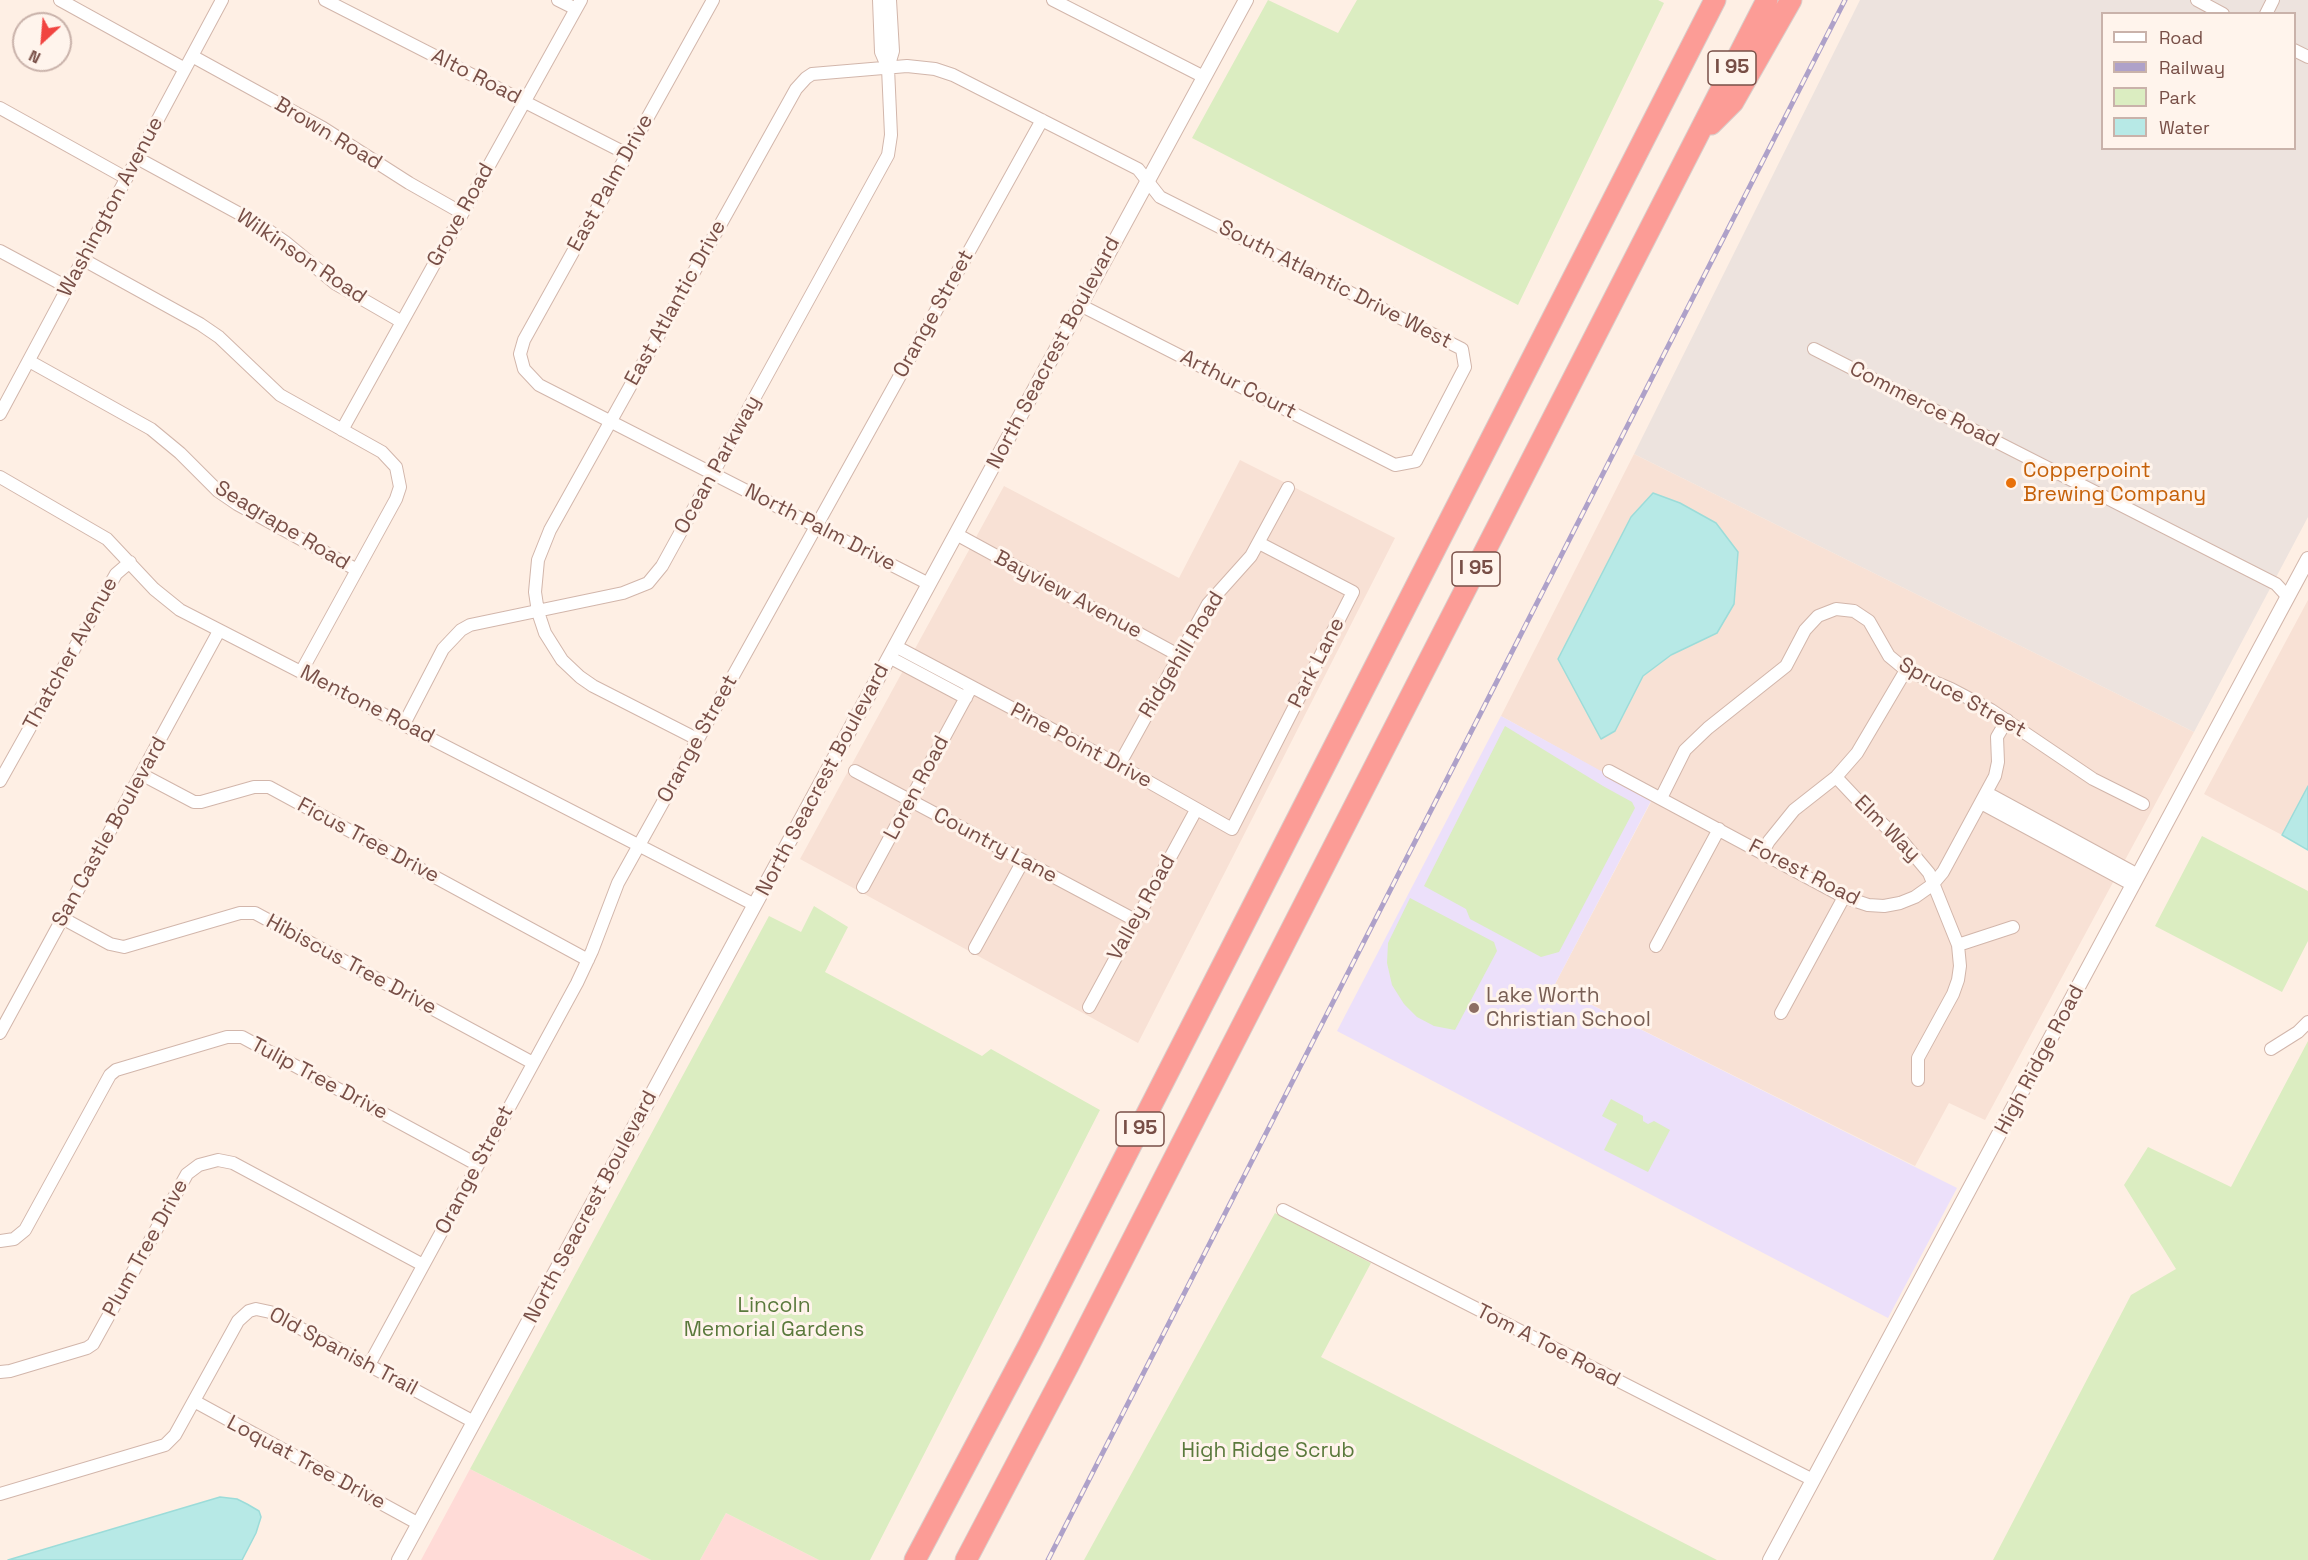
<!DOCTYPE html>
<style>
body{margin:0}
#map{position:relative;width:2308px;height:1560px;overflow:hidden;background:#feefe4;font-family:"Space Grotesk",sans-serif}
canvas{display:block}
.legend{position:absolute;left:2101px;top:12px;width:195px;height:138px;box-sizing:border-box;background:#fff4ec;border:2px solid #c9b2aa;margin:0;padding:8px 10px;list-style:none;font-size:18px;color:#784f47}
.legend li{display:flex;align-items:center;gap:12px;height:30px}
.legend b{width:30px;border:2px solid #c9b2aa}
.north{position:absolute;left:12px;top:12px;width:60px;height:60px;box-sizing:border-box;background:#fff4ec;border:2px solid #c9b2aa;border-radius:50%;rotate:206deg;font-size:16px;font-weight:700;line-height:24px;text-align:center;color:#784f47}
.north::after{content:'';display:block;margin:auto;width:21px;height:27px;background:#f14440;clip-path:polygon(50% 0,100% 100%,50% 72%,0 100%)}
</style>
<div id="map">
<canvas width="2308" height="1560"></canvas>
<ul class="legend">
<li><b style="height:8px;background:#fff"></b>Road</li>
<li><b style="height:8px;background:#aea1c9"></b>Railway</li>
<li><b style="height:16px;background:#dbedc1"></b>Park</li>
<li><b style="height:16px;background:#b7e9e6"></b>Water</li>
</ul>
<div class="north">N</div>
</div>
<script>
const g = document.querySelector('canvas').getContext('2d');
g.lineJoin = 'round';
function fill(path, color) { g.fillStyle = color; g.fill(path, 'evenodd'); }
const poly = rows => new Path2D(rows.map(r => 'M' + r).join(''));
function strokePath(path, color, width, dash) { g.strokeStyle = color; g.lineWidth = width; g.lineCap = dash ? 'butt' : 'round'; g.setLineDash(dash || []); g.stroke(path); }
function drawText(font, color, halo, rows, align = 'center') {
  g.font = font + ' "Space Grotesk",sans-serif'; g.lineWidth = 6; g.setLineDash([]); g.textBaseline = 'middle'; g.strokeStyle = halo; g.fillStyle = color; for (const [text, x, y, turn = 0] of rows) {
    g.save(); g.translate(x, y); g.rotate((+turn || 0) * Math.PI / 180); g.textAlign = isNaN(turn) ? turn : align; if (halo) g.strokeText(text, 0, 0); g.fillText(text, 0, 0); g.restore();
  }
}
fill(poly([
 [1634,454,2194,732,1985,1120,1949,1103,1915,1166,1554,986,1652,800,1501,716],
 [1240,460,1395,538,1138,1043,800,859,1004,486,1179,578],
 [2308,600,2308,786,2282,835,2204,794]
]), '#f8e1d5');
fill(poly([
 [470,1469,651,1560,421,1560],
 [726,1513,819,1560,700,1560]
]), '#ffdbd7');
fill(poly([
 [1860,0,2308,0,2308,517,2194,732,1634,454],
 [2102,14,2294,14,2294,148,2102,148]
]), '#ede3de');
fill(poly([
 [1501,716,1652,799,1554,986,1957,1188,1888,1318,1337,1031]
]), '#ece0fa');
fill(poly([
 [1268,0,1338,33,1357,0,1658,0,1664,3,1518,305,1192,138],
 [1505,726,1603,786,1632,802,1635,808,1559,952,1541,957,1470,919,1466,909,1424,886],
 [2202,836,2308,891,2308,941,2282,992,2155,926],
 [1410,898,1494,942,1497,951,1455,1030,1434,1026,1417,1017,1404,1004,1392,985,1387,963,1388,943],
 [814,906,848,927,825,972,982,1056,991,1049,1100,1110,870,1560,819,1560,726,1513,700,1560,651,1560,470,1469,769,916,801,932],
 [2308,1041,2308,1560,1993,1560,2131,1295,2176,1269,2124,1185,2148,1147,2231,1187],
 [1611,1099,1643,1116,1643,1121,1648,1124,1654,1121,1670,1130,1648,1172,1604,1150,1617,1124,1602,1116],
 [1275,1213,1371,1263,1321,1357,1717,1560,1084,1560]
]), '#dbedc1');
const water = poly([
 [1653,493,1680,503,1716,523,1738,552,1734,604,1717,633,1671,655,1643,676,1615,731,1601,739,1558,659,1631,517,1653,493],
 [2308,786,2308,850,2282,835,2308,786],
 [220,1497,237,1499,247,1504,259,1511,261,1517,256,1533,242,1560,8,1560,220,1497]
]);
fill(water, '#b7e9e6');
strokePath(water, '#9cdcd9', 1.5);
const minor = poly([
 [60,0,185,69],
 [325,0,627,154],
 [558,0,576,9],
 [713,0,524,340,520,354,524,369,539,385,929,584],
 [1053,0,1204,77],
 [2197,0,2223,14],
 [2266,14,2273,0],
 [2294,50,2308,57],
 [192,56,323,128,409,183,462,213],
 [888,68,893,51,890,0],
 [0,108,126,178],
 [137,158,262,226,285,242,336,284,402,322],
 [0,251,69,288],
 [84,260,200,324,219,337,280,395,382,452,396,467,400,487,396,499,301,672],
 [1814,349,2276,584,2288,597],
 [29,361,151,429,180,453,218,491,237,504,357,570],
 [0,414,222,0],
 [342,430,581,0],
 [0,477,107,539,154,589,180,610,755,905],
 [956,534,1180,656],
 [895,646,1119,765,1232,829,1353,592,1259,543],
 [889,657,966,698],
 [404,724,443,649,461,630,470,625,623,593,648,583,662,566,888,155,891,135,888,68,881,52,879,0],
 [697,739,593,686,580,677,562,660,545,633,538,612,535,592,538,560,550,530,796,89,806,78,812,74,907,66,935,69,953,75,1138,169,1160,197,1462,349,1465,367,1416,461,1395,465,1080,305],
 [1119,765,1208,604,1251,556,1288,488],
 [855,771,1135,920],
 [1609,771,1844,897,1868,905,1884,906,1900,903,1915,897,1932,885,1943,872,1995,776,1998,762,1997,737,2007,720],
 [141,774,194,802,201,802,254,787,269,787,588,960],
 [1836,777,1868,811,1903,842,1929,873,1958,945,1960,966,1958,980,1953,994,1918,1058,1918,1080],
 [0,781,116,574,130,562],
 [1987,793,2138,875],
 [1661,798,1685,750,1708,728,1786,666,1805,630,1818,616,1836,609,1854,611,1869,621,1889,656,1906,670,1951,689,1991,710,2093,779,2143,804],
 [1981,803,2133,885],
 [1762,853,1769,841,1794,810,1836,777,1857,753,1906,670],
 [863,887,971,688],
 [62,918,110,944,124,947,240,913,255,913,533,1063],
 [1958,945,2013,927],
 [1656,946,1719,829],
 [975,948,1023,861],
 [1089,1007,1196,810],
 [1781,1013,1844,897],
 [0,1033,219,631],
 [2271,1049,2298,1032,2308,1022],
 [1283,1210,1813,1480],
 [0,1241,14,1239,25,1230,110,1075,116,1070,227,1037,242,1037,478,1165],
 [369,1365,577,983,592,951,618,883,1042,120],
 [0,1372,10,1371,87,1348,93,1344,187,1174,199,1165,218,1160,233,1163,423,1265],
 [194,1401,419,1524],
 [0,1494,165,1445,175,1435,238,1321,249,1311,256,1309,270,1312,474,1422]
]);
const tertiary = poly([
 [399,1560,1246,0],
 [1770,1560,2308,559]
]);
const motorway = poly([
 [1711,124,1733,102,1791,0],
 [915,1560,1030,1343,1715,0],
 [966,1560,1068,1366,1767,0]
]);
strokePath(minor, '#d2b6ab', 14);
strokePath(tertiary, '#d2b6ab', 16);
strokePath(motorway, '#d9cecb', 23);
strokePath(minor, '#fff', 12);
strokePath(tertiary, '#fff', 14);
strokePath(motorway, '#fc9c96', 21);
const rail = poly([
 [1048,1560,1845,0]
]);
strokePath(rail, '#aea1c9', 5);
strokePath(rail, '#fff4ec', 3, [9]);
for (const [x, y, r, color] of [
 [2011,483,6,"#e8710a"],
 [1474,1008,6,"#8d6e63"]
]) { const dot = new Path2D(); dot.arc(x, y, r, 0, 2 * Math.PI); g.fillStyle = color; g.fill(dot); strokePath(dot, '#fff4ec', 2); }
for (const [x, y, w] of [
 [1732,68,48],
 [1476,569,48],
 [1140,1129,48]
]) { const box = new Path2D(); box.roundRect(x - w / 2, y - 17, w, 34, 4.5); g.fillStyle = '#fff4ec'; g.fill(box); strokePath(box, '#784f47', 1.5); }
drawText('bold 20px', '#784f47', null, [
 ["I 95",1732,68],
 ["I 95",1476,569],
 ["I 95",1140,1129]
]);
drawText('21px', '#784f47', '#fff4ec', [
 ["Alto Road",476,77,27],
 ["Brown Road",328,134,31],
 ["East Palm Drive",611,183,-61],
 ["Washington Avenue",111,207,-62],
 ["Grove Road",461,215,-61],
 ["Wilkinson Road",301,257,34],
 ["South Atlantic Drive West",1335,285,27],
 ["East Atlantic Drive",676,303,-61],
 ["Orange Street",934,314,-61],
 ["North Seacrest Boulevard",1054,353,-62],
 ["Arthur Court",1238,385,27],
 ["Commerce Road",1924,405,27],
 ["Ocean Parkway",718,465,-61],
 ["Seagrape Road",282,526,31],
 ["North Palm Drive",820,528,27],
 ["Bayview Avenue",1068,595,28],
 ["Thatcher Avenue",71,654,-61],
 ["Ridgehill Road",1182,655,-59],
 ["Park Lane",1317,663,-63],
 ["Spruce Street",1962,698,29],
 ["Mentone Road",367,705,27],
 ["Orange Street",698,739,-61],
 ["Pine Point Drive",1081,746,28],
 ["North Seacrest Boulevard",823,780,-62],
 ["Loren Road",917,788,-62],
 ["Elm Way",1887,829,45],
 ["San Castle Boulevard",110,832,-61],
 ["Ficus Tree Drive",368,841,28],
 ["Country Lane",995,846,28],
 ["Forest Road",1804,873,27],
 ["Valley Road",1142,908,-61],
 ["Hibiscus Tree Drive",351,965,28],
 ["High Ridge Road",2040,1060,-62],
 ["Tulip Tree Drive",319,1079,28],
 ["Orange Street",475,1170,-62],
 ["North Seacrest Boulevard",591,1207,-62],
 ["Plum Tree Drive",146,1248,-61],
 ["Tom A Toe Road",1548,1346,27],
 ["Old Spanish Trail",343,1352,28],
 ["Loquat Tree Drive",306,1463,28]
]);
drawText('21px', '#c56008', '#fff4ec', [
 ["Copperpoint",2023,471],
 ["Brewing Company",2023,495]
], 'left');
drawText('21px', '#785e54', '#fff4ec', [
 ["Lake Worth",1486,996],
 ["Christian School",1486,1020]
], 'left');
drawText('21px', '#5a793c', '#fff4ec', [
 ["Lincoln",774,1306],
 ["Memorial Gardens",774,1330],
 ["High Ridge Scrub",1268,1451]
]);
</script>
